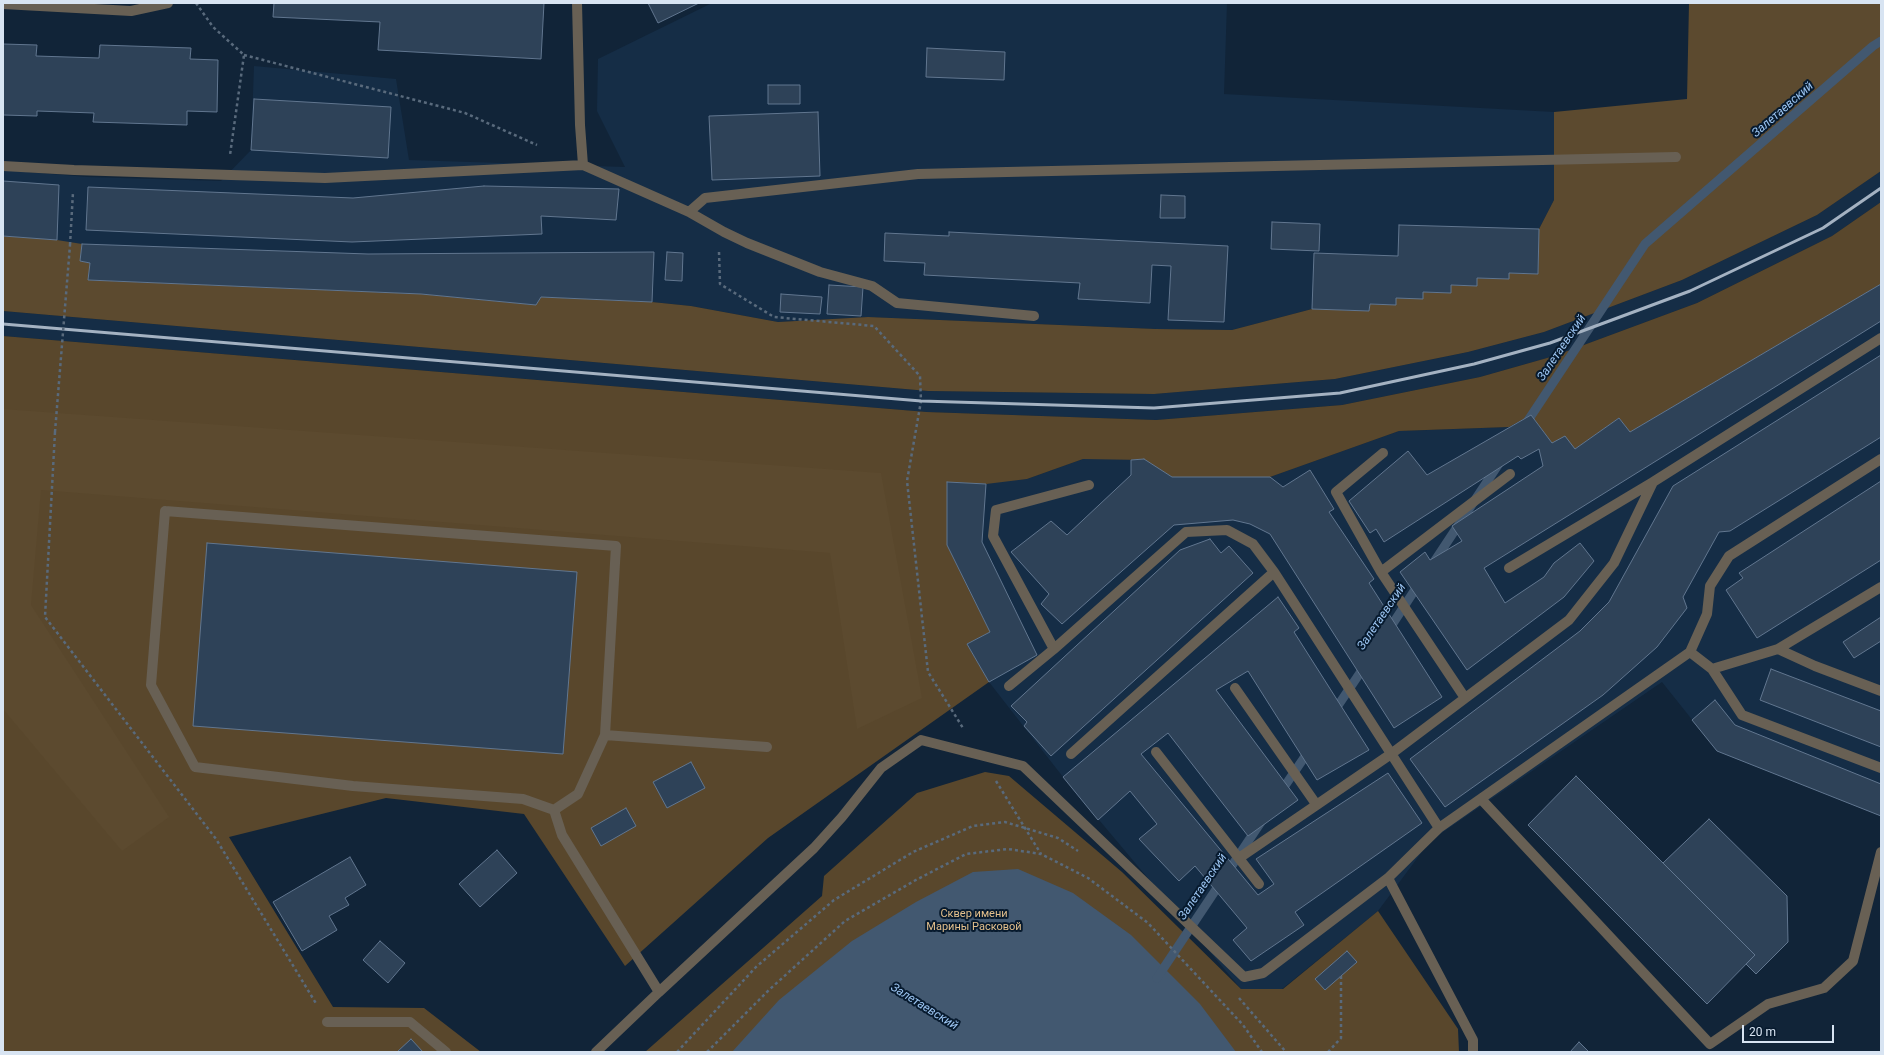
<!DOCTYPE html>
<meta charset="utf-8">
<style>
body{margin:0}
#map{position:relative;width:1884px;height:1055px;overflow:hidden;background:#112438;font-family:Roboto,sans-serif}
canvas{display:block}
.frame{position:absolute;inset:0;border:4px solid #d8e4f2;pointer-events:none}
.scale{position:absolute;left:1742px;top:1025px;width:92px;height:18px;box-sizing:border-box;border:2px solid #d8e4f2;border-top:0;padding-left:5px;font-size:12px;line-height:14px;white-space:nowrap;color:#d8e4f2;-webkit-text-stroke:3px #071a2e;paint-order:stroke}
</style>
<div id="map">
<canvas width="1884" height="1055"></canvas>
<div class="frame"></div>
<div class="scale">20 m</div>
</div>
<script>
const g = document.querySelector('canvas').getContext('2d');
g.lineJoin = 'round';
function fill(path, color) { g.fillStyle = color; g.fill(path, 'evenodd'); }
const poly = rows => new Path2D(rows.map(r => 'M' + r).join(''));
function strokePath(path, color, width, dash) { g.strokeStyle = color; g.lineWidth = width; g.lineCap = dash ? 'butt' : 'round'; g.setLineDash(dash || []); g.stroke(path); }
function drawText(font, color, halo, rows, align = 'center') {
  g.font = font + ' Roboto,sans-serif'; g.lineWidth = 4; g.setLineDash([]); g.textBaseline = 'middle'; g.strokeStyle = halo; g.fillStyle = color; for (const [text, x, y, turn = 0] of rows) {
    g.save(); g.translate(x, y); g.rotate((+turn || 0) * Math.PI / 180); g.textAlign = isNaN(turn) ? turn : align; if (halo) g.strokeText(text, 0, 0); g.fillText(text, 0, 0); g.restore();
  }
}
fill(poly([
 [712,3,1227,3,1224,94,1554,112,1554,200,1539,229,1538,274,1509,273,1509,279,1477,278,1477,286,1452,285,1451,293,1423,292,1396,298,1396,305,1370,304,1369,311,1312,309,1232,330,1156,329,868,317,778,322,691,306,652,302,541,297,536,305,421,294,88,280,80,261,3,236,3,170,88,177,221,181,251,150,254,66,396,79,409,160,625,167,597,111,598,59],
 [1881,171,1881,202,1832,236,1697,303,1554,356,1480,377,1342,405,1156,420,927,412,3,336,3,311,928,391,1154,394,1335,379,1468,352,1544,332,1682,280,1817,215],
 [1881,284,1881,816,1717,751,1662,682,1430,841,1378,911,1282,989,1241,989,1063,777,989,682,967,644,990,633,947,545,947,482,1027,479,1083,459,1144,459,1270,477,1399,431,1509,427,1531,415,1552,443,1565,436,1575,449,1619,418,1630,431]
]), '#152d46');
fill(poly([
 [1881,202,1881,284,1630,432,1619,418,1575,449,1552,443,1531,415,1509,427,1399,431,1270,477,1172,477,1144,460,1083,459,1027,479,986,484,947,482,947,545,990,632,967,644,989,682,768,838,625,966,524,814,386,798,229,837,333,1007,424,1008,481,1052,3,1052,3,336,927,412,1156,420,1342,405,1480,377,1554,356,1697,303,1832,236],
 [985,772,1009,776,1122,872,1241,989,1283,989,1378,911,1458,1029,1459,1052,645,1052,822,896,824,876,917,793]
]), '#59472c');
fill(poly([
 [1689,3,1881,3,1881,171,1817,215,1682,280,1544,332,1468,352,1335,379,1154,394,928,391,3,311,3,236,57,240,82,244,80,261,90,263,88,280,421,294,536,305,541,297,652,302,691,306,778,322,868,317,1156,329,1232,330,1312,309,1369,311,1370,304,1396,305,1396,298,1423,292,1451,293,1451,285,1476,286,1477,278,1509,279,1509,273,1538,274,1539,229,1554,200,1554,112,1687,99],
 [3,409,881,473,922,698,857,729,830,553,41,490,31,605,169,817,122,851,3,709]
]), '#5c4a2f');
fill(poly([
 [1018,869,1073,893,1131,935,1200,1004,1236,1052,732,1052,779,1000,852,941,916,902,973,872]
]), '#425870');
strokePath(poly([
 [1525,425,1645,244,1873,46,1881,41],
 [1432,565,1500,462],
 [1388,631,1420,582],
 [1333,713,1366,664],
 [1280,793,1310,749],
 [1157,978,1261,822]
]), '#425870', 9);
const building = poly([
 [274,3,544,3,541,59,378,50,380,22,273,17,274,3],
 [648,3,699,3,658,23,648,3],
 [3,44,37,45,36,56,99,58,100,45,191,48,190,59,218,60,217,112,187,111,187,125,93,122,94,113,37,111,37,116,3,115,3,44],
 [927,48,1005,52,1004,80,926,77,927,48],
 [768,85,800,85,800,104,768,104,768,85],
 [254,99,391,107,388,158,251,150,254,99],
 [818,112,820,176,712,180,709,116,818,112],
 [3,181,59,185,57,240,3,236,3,181],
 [484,186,619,189,616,220,541,216,542,234,352,242,86,230,88,187,353,198,484,186],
 [1161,195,1185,196,1185,218,1160,218,1161,195],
 [1272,222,1320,224,1319,251,1271,249,1272,222],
 [1399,225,1539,229,1538,274,1509,273,1509,279,1477,278,1477,286,1451,285,1451,293,1423,292,1423,299,1396,298,1396,305,1370,304,1369,311,1312,309,1314,253,1398,256,1399,225],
 [949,232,1228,246,1224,322,1168,320,1171,266,1152,265,1150,303,1078,299,1080,283,924,275,925,263,884,261,885,233,949,236,949,232],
 [82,244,368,254,654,252,652,302,541,297,536,305,421,294,88,280,90,263,80,261,82,244],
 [667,252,683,253,682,281,665,280,667,252],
 [1881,284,1881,321,1484,568,1505,603,1544,577,1554,563,1580,543,1594,561,1564,597,1467,670,1400,572,1425,552,1430,560,1462,541,1452,526,1543,466,1539,449,1521,459,1518,456,1384,542,1376,529,1370,533,1349,501,1408,451,1427,475,1531,415,1552,443,1565,436,1575,449,1619,418,1630,432,1881,284],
 [829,285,863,287,861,316,827,314,829,285],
 [781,294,822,297,820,314,780,312,781,294],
 [1881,355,1881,437,1730,531,1719,532,1683,597,1687,608,1657,647,1603,695,1445,807,1410,759,1580,631,1609,602,1673,486,1881,355],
 [1144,459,1172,477,1270,477,1283,487,1310,470,1334,509,1329,512,1374,579,1369,583,1442,697,1394,728,1270,534,1250,524,1233,520,1174,525,1062,624,1041,604,1049,594,1011,552,1051,521,1067,535,1131,475,1131,460,1144,459],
 [1881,481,1881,560,1757,638,1726,590,1743,578,1739,573,1881,481],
 [947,482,986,484,982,542,1037,655,989,682,967,644,990,632,947,545,947,482],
 [1210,539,1221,553,1229,546,1253,573,1051,756,1024,726,1027,722,1011,706,1180,550,1210,539],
 [207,543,577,572,563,754,193,726,207,543],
 [1278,597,1299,628,1294,632,1369,750,1317,780,1248,671,1216,690,1298,800,1248,836,1168,733,1141,754,1258,895,1274,884,1256,859,1388,773,1422,823,1295,912,1304,925,1251,961,1233,940,1247,928,1195,866,1179,881,1139,839,1157,824,1130,791,1098,820,1063,777,1278,597],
 [1881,617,1881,641,1854,658,1843,642,1881,617],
 [1771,669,1881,711,1881,747,1760,700,1771,669],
 [1715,700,1735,725,1881,784,1881,816,1717,751,1692,720,1715,700],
 [691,762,705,788,667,808,653,782,691,762],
 [1576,776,1755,955,1707,1004,1528,825,1576,776],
 [626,808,636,826,601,846,591,828,626,808],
 [1709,819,1787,896,1788,942,1756,974,1746,964,1755,955,1663,863,1709,819],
 [497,850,517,873,480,907,459,884,497,850],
 [350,857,366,885,345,898,349,905,329,916,337,930,302,951,273,902,350,857],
 [380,941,405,963,388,983,363,960,380,941],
 [1347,951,1357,962,1325,990,1315,979,1347,951],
 [411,1039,423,1052,397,1052,411,1039],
 [1579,1042,1589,1052,1570,1052,1579,1042]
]);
fill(building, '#2e4258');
strokePath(building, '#61768f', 1);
strokePath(poly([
 [196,3,213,27,244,55,230,155],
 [244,55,465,113,537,145],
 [70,245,73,192],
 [719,252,720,284,774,317,874,326,920,376,921,401,907,481,928,672,963,728],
 [55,432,45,617,216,839,317,1005],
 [996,781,1041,854],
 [1239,998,1286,1052],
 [677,1052,756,967,834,900,913,852,973,826,1005,822,1058,838,1078,851],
 [707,1052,769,990,845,921,914,881,966,854,1008,849,1041,854,1088,878,1148,923,1243,1025,1262,1052],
 [1328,1052,1341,1038,1341,976]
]), '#596a7c', 2.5, [3, 3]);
strokePath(poly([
 [577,3,580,125,583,165],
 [3,4,131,11,168,3],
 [3,166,74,170,325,178,583,165,689,212,724,232,747,243,820,272,872,286,897,303,1034,316],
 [689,212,705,198,918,174,1676,157],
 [1383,453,1336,492,1381,572,1465,698],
 [165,511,616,546,605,735,578,794,554,810,523,799,353,786,195,767,151,685,165,511],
 [1509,568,1653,482],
 [1381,572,1510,474],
 [1054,649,993,536,996,510,1089,485],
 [1778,649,1881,587],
 [1690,652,1707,614,1710,586,1729,556,1881,459],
 [1712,669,1742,715,1881,768],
 [1009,686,1054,649,1186,532,1227,530,1253,544,1274,572,1439,828],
 [1235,688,1316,804],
 [605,735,767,747],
 [1156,752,1259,884],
 [1071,754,1274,572],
 [1481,799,1710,1044,1768,1004,1824,988,1853,961,1881,852],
 [554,810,562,835,659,992,596,1052],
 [1239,858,1391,754,1569,620,1614,563,1653,482,1881,338],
 [1388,878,1473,1040,1473,1052],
 [659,992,814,848,842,817,881,768,921,740,1023,766,1244,977,1263,973,1388,878,1439,828,1690,652,1712,669,1778,649,1815,666,1881,691]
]), '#686054', 10);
strokePath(poly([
 [327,1022,410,1022,446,1052]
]), '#686054', 10);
strokePath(poly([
 [3,324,921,401,1154,408,1340,393,1474,364,1550,343,1690,291,1823,228,1881,188]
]), '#a4b2c2', 3);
strokePath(poly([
 [55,432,70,245]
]), '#596a7c', 2.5, [3, 3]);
drawText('11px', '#e2bf8c', '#071a2e', [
 ["Сквер имени",974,914],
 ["Марины Расковой",974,927]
]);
drawText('italic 12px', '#9dc6f3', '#071a2e', [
 ["Залетаевский",1783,110,-41],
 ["Залетаевский",1562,348,-56],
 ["Залетаевский",1382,617,-56],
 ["Залетаевский",1203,887,-56],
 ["Залетаевский",924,1007,32]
]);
</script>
